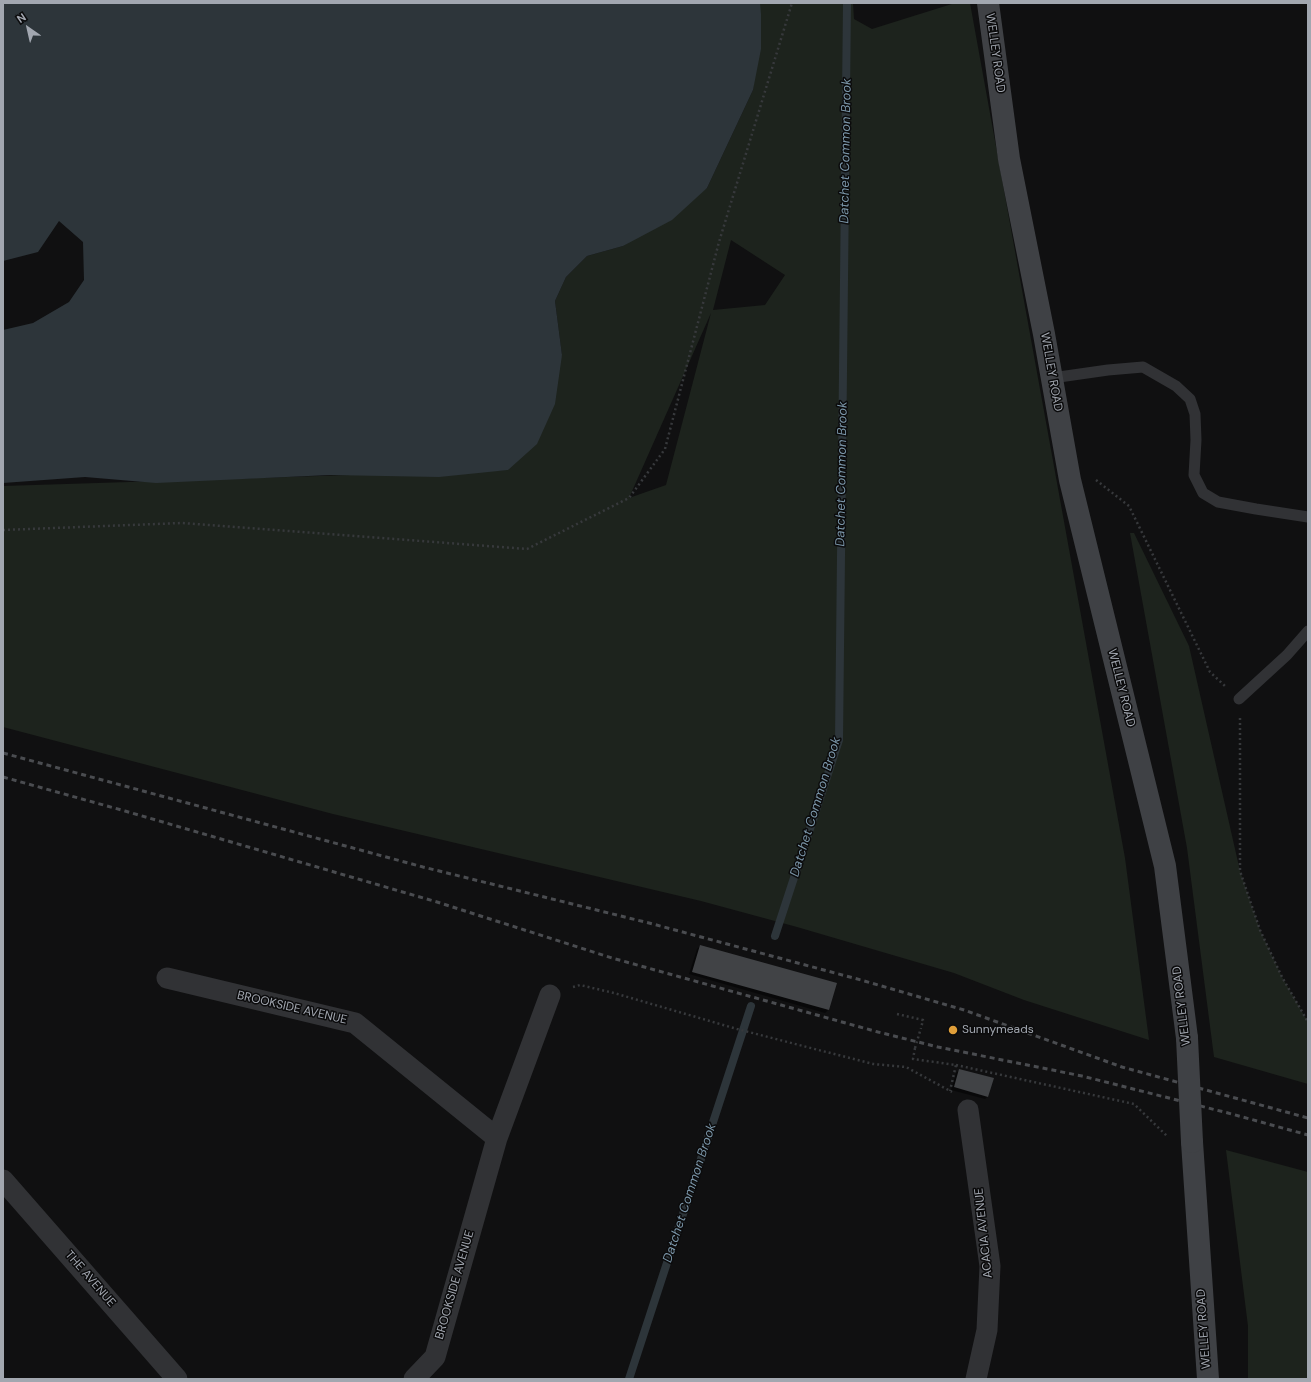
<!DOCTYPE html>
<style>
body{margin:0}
#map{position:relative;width:1311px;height:1382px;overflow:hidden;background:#101011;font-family:"DM Sans",sans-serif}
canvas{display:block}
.frame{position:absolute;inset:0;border:4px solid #a2a7b0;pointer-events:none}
.north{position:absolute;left:8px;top:8px;width:40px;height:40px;-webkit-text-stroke:3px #0b0b0c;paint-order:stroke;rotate:326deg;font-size:11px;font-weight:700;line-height:16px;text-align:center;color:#a2a7b0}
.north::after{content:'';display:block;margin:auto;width:14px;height:18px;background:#a2a7b0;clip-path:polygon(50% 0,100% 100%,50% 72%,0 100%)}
</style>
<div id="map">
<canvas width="1311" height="1382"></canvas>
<div class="frame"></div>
<div class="north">N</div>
</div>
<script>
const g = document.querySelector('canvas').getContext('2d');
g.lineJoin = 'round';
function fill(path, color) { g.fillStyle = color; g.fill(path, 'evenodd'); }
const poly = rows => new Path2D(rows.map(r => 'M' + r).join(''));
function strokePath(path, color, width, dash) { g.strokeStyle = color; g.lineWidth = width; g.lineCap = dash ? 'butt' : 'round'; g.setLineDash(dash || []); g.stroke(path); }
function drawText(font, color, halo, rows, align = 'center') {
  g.font = font + ' "DM Sans",sans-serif'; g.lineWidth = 3; g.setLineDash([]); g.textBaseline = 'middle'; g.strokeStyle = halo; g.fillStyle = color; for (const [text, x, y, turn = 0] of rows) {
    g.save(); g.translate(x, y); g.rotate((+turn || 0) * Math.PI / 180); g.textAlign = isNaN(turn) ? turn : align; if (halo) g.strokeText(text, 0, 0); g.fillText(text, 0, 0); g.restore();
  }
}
fill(poly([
 [759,3,853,3,854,19,872,29,955,3,970,3,1125,858,1149,1040,1024,1000,954,973,797,927,701,901,333,814,3,727,3,486,508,470,562,355,555,301,566,277,587,256,623,246,707,188,753,90],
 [731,240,785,275,765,305,713,310],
 [711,313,666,485,629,498],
 [1130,533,1134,533,1189,646,1240,871,1260,930,1282,977,1308,1022,1308,1084,1214,1057,1187,848],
 [1226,1150,1308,1172,1308,1379,1248,1379,1248,1326]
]), '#1d231d');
fill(poly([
 [3,3,760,3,761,14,761,49,753,90,707,188,672,220,623,246,587,256,566,277,555,301,562,355,555,404,537,444,508,470,439,477,330,475,156,483,85,477,3,483,3,330,33,323,69,302,84,280,83,242,59,221,38,252,3,261]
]), '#2d353a');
fill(poly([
 [700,946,828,1010,825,1013,689,974,697,949],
 [959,1070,988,1096,985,1099,951,1090,956,1073]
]), '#0007');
strokePath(poly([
 [775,936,839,740,847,3],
 [629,1379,751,1006]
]), '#2d353a', 8);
fill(poly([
 [700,945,837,983,829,1010,692,972],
 [959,1069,994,1078,988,1097,954,1087]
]), '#414346');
strokePath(poly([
 [1096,480,1129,506,1210,672,1225,686],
 [3,530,182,523,527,549,629,498,665,449,719,242,792,3],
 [1240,718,1240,871,1260,930,1282,977,1308,1022],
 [573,987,580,985,614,993,737,1029,873,1064,906,1067,952,1092],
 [897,1014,923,1020,921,1028],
 [915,1048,913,1059,956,1065,950,1091],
 [956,1065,1134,1104,1167,1136]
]), '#37393c', 2.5, [2, 3]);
strokePath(poly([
 [1052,378,1108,370,1143,367,1176,386,1190,399,1195,414,1196,440,1194,475,1203,493,1218,502,1256,509,1308,517],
 [1239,699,1287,655,1308,631]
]), '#313235', 11);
strokePath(poly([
 [167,978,355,1023,497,1138],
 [968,1110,990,1266,987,1330,976,1379],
 [3,1180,177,1379],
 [414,1379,435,1357,497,1138,550,995]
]), '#313235', 21);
strokePath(poly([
 [988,3,1009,159,1044,334,1070,480,1165,866,1187,1038],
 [1192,1142,1208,1379]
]), '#3f4145', 22);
strokePath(poly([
 [3,753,423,867,649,923,861,980,964,1010,1122,1067,1308,1118],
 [3,777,125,811,437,902,612,958,878,1032,938,1047,1082,1076,1228,1113,1308,1135]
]), '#4a4c50', 3, [5, 4]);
strokePath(poly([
 [915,1048,921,1028]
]), '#37393c', 2.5, [2, 3]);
strokePath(poly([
 [1187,1038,1192,1142]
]), '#3f4145', 22);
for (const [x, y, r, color] of [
 [953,1030,5,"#df9e39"]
]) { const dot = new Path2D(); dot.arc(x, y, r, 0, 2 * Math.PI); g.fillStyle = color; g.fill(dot); strokePath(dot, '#0b0b0c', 1.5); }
drawText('12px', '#a2a7b0', '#0b0b0c', [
 ["WELLEY ROAD",995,53,82],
 ["WELLEY ROAD",1051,372,80],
 ["WELLEY ROAD",1121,688,76],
 ["WELLEY ROAD",1182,1006,-97],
 ["BROOKSIDE AVENUE",292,1008,13],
 ["ACACIA AVENUE",984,1233,-96],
 ["THE AVENUE",90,1279,49],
 ["BROOKSIDE AVENUE",455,1285,-74],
 ["WELLEY ROAD",1204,1329,-94]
]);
drawText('12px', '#a2a7b0', '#0b0b0c', [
 ["Sunnymeads",962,1030]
], 'left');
drawText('italic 13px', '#7b96a9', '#0b0b0c', [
 ["Datchet Common Brook",846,151,-89],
 ["Datchet Common Brook",842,474,-89],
 ["Datchet Common Brook",816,807,-73],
 ["Datchet Common Brook",690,1193,-72]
]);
</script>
